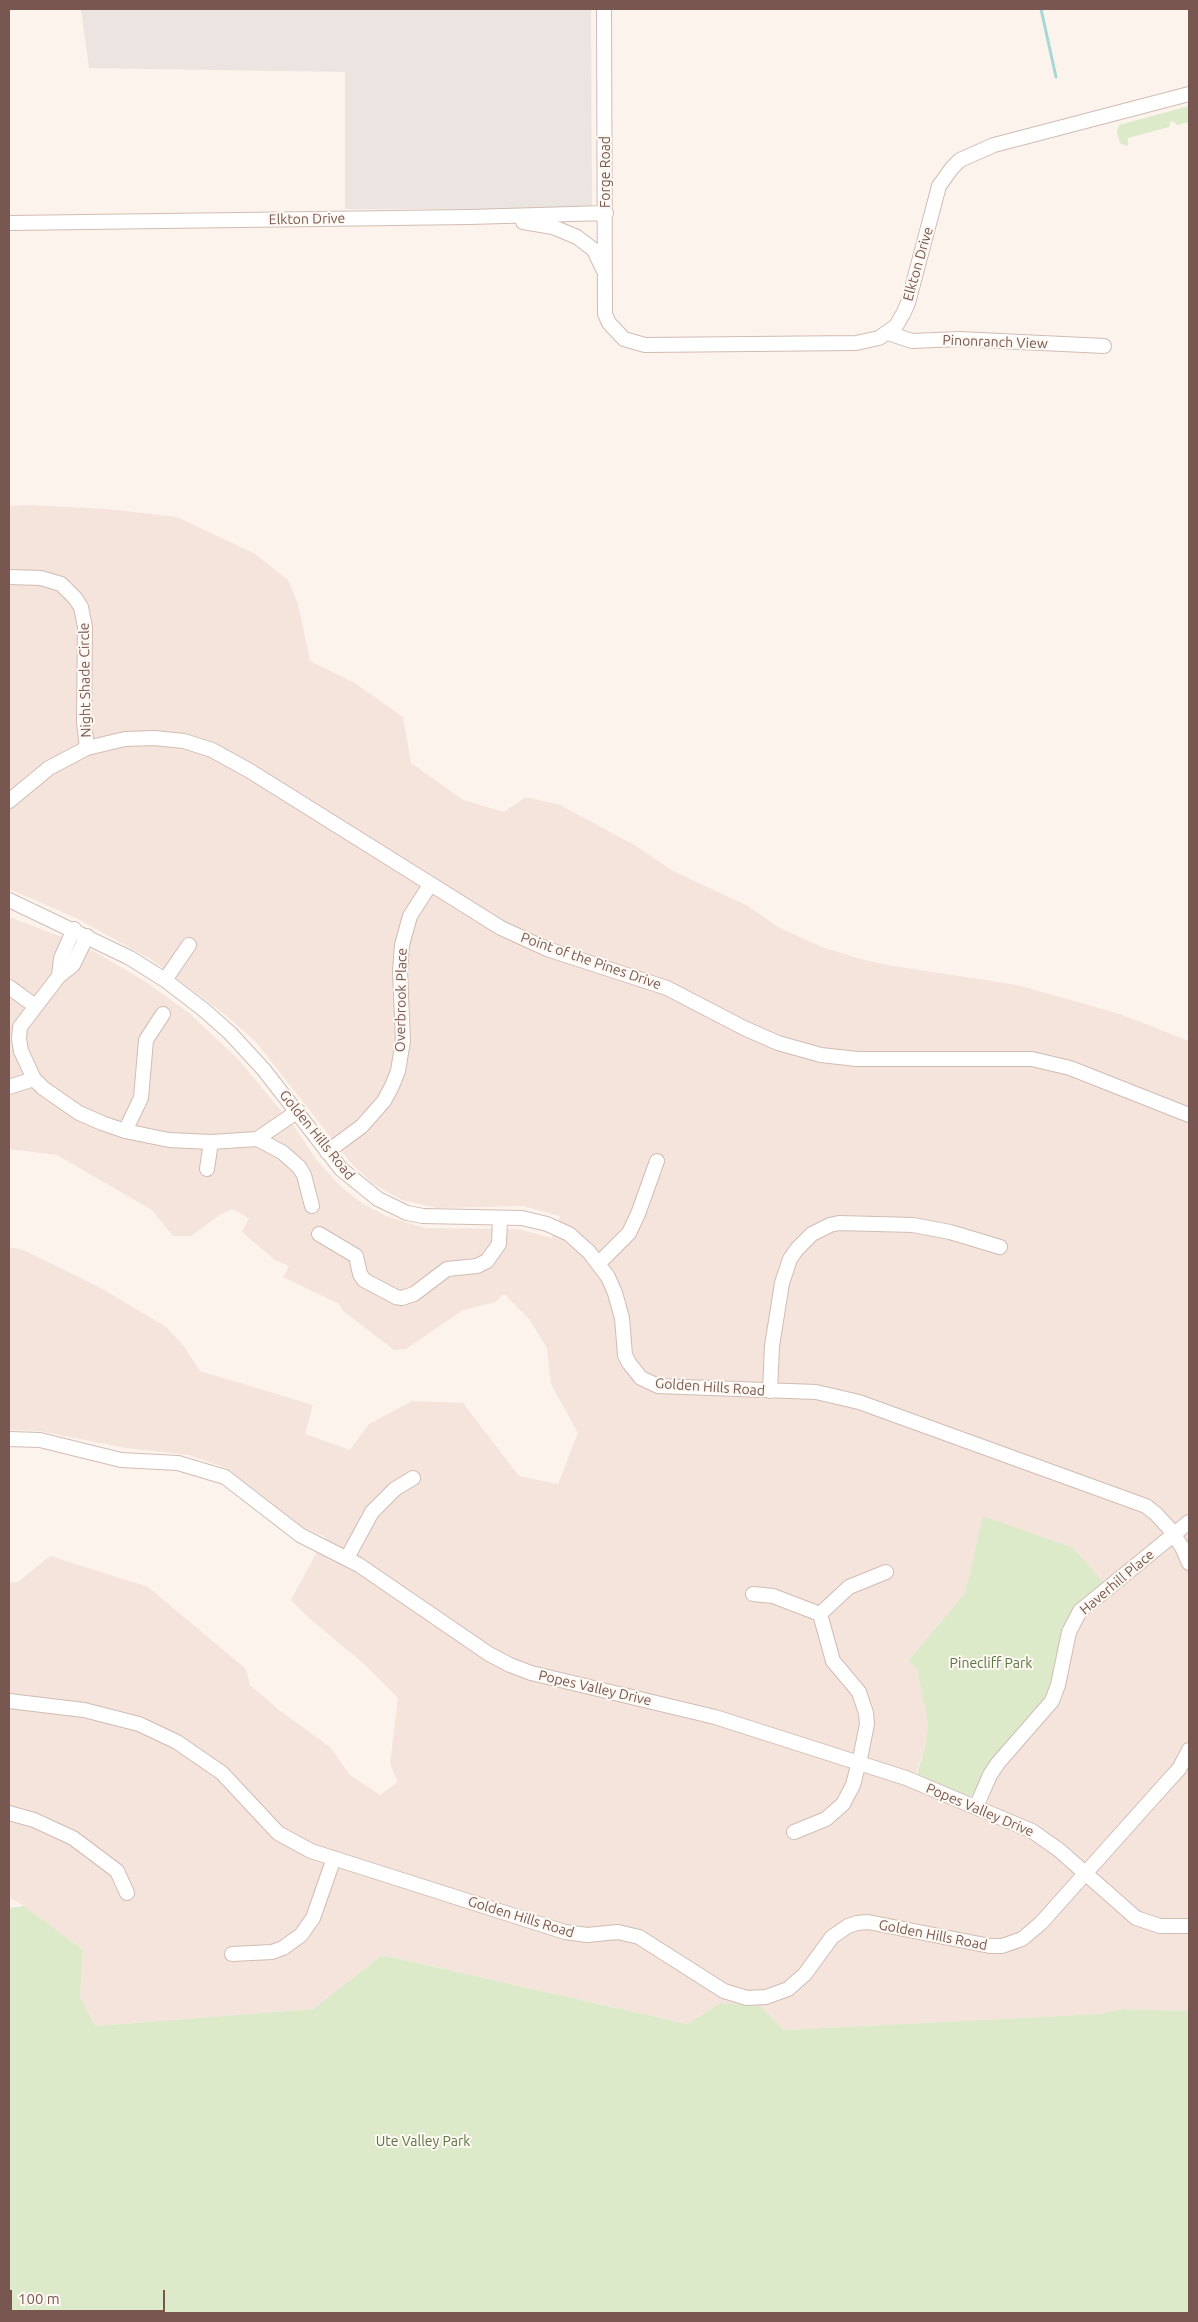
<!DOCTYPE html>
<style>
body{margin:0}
#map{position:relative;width:1198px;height:2322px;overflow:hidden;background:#fcf3ec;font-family:Ubuntu,sans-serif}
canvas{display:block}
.frame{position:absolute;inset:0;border:10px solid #77574f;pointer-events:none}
.scale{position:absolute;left:10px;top:2290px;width:155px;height:22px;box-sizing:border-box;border:2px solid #77574f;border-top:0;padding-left:6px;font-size:15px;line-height:18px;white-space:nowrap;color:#77574f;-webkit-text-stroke:4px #fef8f3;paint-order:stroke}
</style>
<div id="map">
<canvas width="1198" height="2322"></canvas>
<div class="frame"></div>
<div class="scale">100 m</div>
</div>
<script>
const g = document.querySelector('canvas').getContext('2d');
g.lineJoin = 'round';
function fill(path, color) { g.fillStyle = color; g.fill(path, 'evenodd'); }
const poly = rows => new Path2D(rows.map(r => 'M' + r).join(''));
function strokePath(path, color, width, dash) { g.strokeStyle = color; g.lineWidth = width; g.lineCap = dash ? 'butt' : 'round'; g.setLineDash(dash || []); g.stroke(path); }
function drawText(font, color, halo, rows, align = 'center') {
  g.font = font + ' Ubuntu,sans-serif'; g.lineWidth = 4; g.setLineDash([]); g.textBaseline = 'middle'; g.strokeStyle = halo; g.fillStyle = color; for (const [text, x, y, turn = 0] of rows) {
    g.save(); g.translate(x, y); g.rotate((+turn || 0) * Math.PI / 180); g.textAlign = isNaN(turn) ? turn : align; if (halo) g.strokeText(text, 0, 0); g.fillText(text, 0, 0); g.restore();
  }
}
fill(poly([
 [27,505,107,509,177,517,255,554,288,580,298,604,310,661,353,682,403,717,411,763,463,800,504,812,526,797,560,805,636,846,673,871,748,906,778,927,822,947,860,959,887,965,1017,985,1120,1014,1189,1041,1189,2011,1123,2009,1099,2014,784,2030,760,2007,720,2003,687,2024,382,1955,313,2009,95,2026,80,1997,83,1950,24,1906,9,1897,9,1583,18,1582,50,1556,148,1587,246,1669,250,1685,279,1710,330,1747,350,1775,380,1795,398,1782,390,1764,398,1698,364,1664,308,1617,291,1600,325,1537,291,1522,273,1504,226,1468,189,1455,126,1448,39,1431,9,1430,9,1247,23,1250,99,1287,166,1327,183,1345,200,1371,313,1405,305,1434,350,1450,369,1424,412,1401,463,1403,519,1476,558,1484,578,1433,551,1384,547,1348,530,1320,504,1294,496,1302,463,1310,406,1349,394,1350,342,1310,339,1304,283,1277,289,1266,275,1260,242,1232,249,1218,232,1209,218,1216,191,1236,173,1236,152,1210,57,1155,9,1149,9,917,62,937,97,953,146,982,189,1013,237,1058,293,1125,316,1159,340,1186,363,1204,386,1216,425,1228,518,1229,552,1238,560,1216,523,1206,437,1208,402,1200,372,1183,351,1163,256,1042,223,1013,152,960,76,918,9,889,9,506],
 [983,1517,1111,1593,1086,1613,1077,1629,1062,1698,1051,1713,999,1771,982,1818,911,1788,926,1744,928,1723,917,1669,908,1661,965,1593]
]), '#f4e4db');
fill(poly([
 [81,9,591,9,592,209,345,209,345,72,89,68]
]), '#ece4e1');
fill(poly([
 [1189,106,1189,122,1177,125,1173,121,1170,122,1169,127,1128,138,1128,146,1120,143,1117,132,1119,125],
 [983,1516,1073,1548,1104,1583,1079,1602,1067,1618,1052,1686,1047,1697,989,1763,972,1795,969,1797,917,1774,926,1744,928,1723,917,1669,908,1661,965,1593],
 [24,1906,83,1950,80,1997,95,2026,313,2009,382,1955,687,2024,720,2003,760,2006,784,2030,1099,2014,1123,2009,1189,2011,1189,2313,9,2313,9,1908]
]), '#dceaca');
strokePath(poly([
 [1041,9,1056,77]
]), '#a7d7d7', 3);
const minor = poly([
 [604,9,605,314,609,323,624,339,645,345,856,343,879,338,896,326,903,314,908,303,939,186,952,168,960,160,994,145,1189,94],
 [523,222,553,227,577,237,594,250,603,269],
 [9,223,470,217,606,213],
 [888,333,912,341,959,339,1104,346],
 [9,577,41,578,61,584,75,598,81,607,85,627,84,722,87,748],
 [9,801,49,768,87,748,125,739,154,738,184,741,212,750,250,771,501,928,547,949,667,988,744,1028,778,1043,821,1055,857,1059,1032,1059,1070,1068,1189,1115],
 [9,900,130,958,165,980,204,1010,230,1033,264,1070,341,1169,378,1199,407,1213,423,1216,522,1218,547,1224,569,1234,589,1252,608,1277,615,1293,622,1318,625,1355,629,1363,641,1378,658,1386,816,1392,859,1402,1146,1506,1156,1514,1169,1528,1182,1547,1189,1563],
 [87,936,73,965,59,976,20,1027,19,1039,21,1051,34,1079,43,1088,79,1113,102,1123,125,1131,169,1140,211,1142,257,1139,298,1111],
 [59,976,61,958,74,929],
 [165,980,189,945],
 [9,987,35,1006],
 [9,1087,34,1079],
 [125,1131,141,1098,146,1040,163,1014],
 [257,1139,282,1152,299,1167,304,1175,312,1206],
 [327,1152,362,1126,384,1101,392,1086,398,1071,403,1041,400,971,402,945,410,916,430,885],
 [207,1169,211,1142],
 [319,1234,356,1256,360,1274,364,1280,396,1297,402,1298,414,1294,447,1269,477,1266,487,1261,499,1244,500,1218],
 [599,1263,629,1233,638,1214,657,1161],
 [770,1391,772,1346,782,1283,790,1259,797,1249,812,1234,830,1225,839,1223,913,1225,950,1232,1000,1247],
 [9,1439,40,1440,121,1460,178,1463,225,1477,300,1535,359,1565,489,1654,510,1665,531,1673,715,1717,906,1778,1032,1831,1059,1850,1136,1918,1160,1926,1189,1926],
 [347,1558,372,1512,395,1489,413,1478],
 [753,1594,773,1596,820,1614,833,1661,859,1692,866,1713,867,1724,861,1754,853,1785,843,1804,826,1819,794,1832],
 [820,1614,849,1587,886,1572],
 [9,1701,84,1710,139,1724,177,1742,222,1773,278,1833,311,1851,565,1932,587,1935,618,1932,639,1937,724,1991,747,1998,766,1997,788,1989,805,1974,832,1937,848,1926,857,1923,868,1922,990,1946,1002,1946,1022,1939,1041,1923,1167,1782,1179,1769,1189,1750],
 [976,1807,990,1775,998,1763,1052,1701,1058,1685,1069,1632,1080,1611,1189,1522],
 [9,1813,34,1820,73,1838,117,1871,127,1893],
 [232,1954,272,1952,283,1948,301,1935,313,1918,334,1858]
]);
strokePath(minor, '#d1bcb4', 16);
strokePath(minor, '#fff', 14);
drawText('14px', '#77574f', '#fef8f3', [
 ["Forge Road",605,172,-90],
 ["Elkton Drive",307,219,-1],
 ["Elkton Drive",918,264,-74],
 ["Pinonranch View",995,342,2],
 ["Night Shade Circle",85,680,-91],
 ["Point of the Pines Drive",591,961,19],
 ["Overbrook Place",401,1000,-89],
 ["Golden Hills Road",317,1135,51],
 ["Golden Hills Road",710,1387,4],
 ["Haverhill Place",1117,1582,-40],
 ["Popes Valley Drive",595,1688,13],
 ["Popes Valley Drive",980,1810,23],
 ["Golden Hills Road",521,1917,17],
 ["Golden Hills Road",933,1935,11]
]);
drawText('14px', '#5a7644', '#fef8f3', [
 ["Pinecliff Park",991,1663],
 ["Ute Valley Park",423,2141]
]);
</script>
